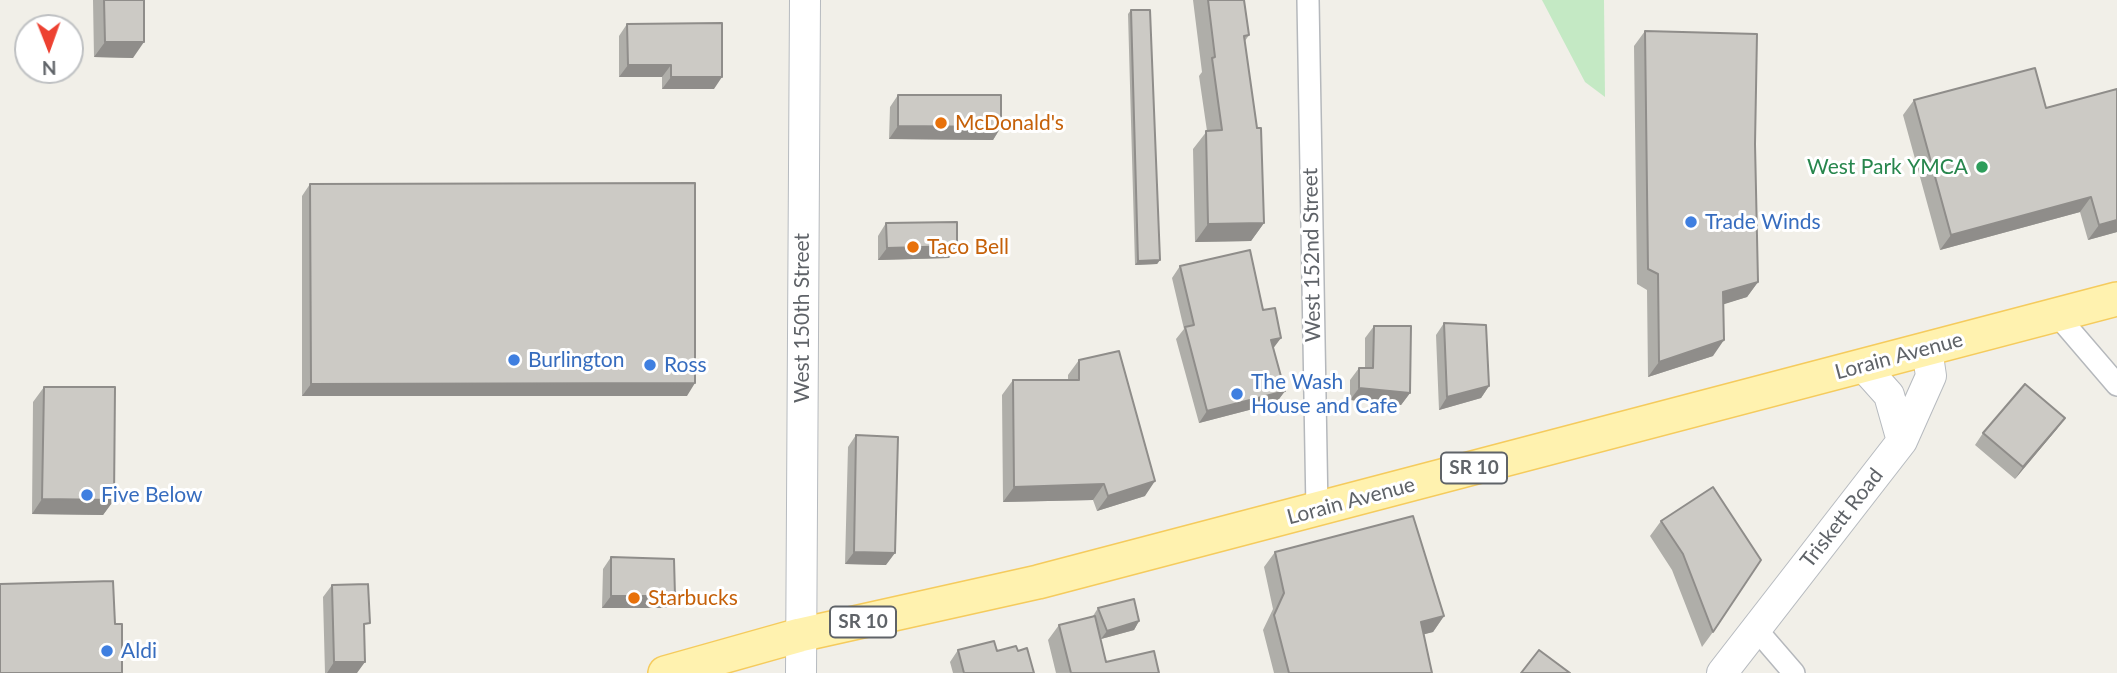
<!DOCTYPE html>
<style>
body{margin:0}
#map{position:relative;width:2117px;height:673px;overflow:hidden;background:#f1efe8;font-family:Lato,sans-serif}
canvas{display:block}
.north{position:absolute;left:14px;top:14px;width:70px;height:70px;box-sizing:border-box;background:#fff;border:2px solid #bfc1c3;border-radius:50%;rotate:179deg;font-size:19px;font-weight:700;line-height:28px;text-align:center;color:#5f6368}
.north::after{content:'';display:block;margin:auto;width:24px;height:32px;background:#ed4131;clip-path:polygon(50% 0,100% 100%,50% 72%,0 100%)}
</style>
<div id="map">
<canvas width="2117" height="673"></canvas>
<div class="north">N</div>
</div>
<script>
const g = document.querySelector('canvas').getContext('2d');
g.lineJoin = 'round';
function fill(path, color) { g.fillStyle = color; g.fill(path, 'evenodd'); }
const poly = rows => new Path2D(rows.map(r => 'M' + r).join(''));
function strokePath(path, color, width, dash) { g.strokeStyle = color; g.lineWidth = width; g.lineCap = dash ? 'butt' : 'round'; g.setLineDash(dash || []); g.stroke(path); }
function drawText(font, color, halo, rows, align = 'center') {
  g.font = font + ' Lato,sans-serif'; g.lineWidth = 6; g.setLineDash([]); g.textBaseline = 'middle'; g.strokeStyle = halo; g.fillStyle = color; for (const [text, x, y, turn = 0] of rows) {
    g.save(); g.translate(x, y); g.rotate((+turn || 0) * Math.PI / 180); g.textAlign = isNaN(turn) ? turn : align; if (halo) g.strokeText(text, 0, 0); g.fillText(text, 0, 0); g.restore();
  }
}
fill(poly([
 [1542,0,1604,0,1605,97,1585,82]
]), '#c4e9c4');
const minor = poly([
 [1308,0,1317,510],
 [2057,315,2117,385],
 [1756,629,1794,673]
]);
const secondary = poly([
 [1863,366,1889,395,1902,441],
 [801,673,805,0],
 [1722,673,1902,441,1931,376,1927,349]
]);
const primary = poly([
 [665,673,800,635,1038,582,2117,299]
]);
strokePath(minor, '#b5b8bc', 24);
strokePath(secondary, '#b6babf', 32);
strokePath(primary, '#f5cb5d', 36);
strokePath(minor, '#fff', 21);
strokePath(secondary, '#fff', 30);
strokePath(primary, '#fff2af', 33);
fill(poly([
 [93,0,144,0,133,58,94,57],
 [1193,0,1244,0,1249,35,1245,41,1264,223,1251,241,1195,242,1193,149,1207,131,1199,76,1202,72],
 [1131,10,1160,260,1157,264,1135,265,1128,14],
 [627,24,714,89,662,89,662,77,619,77,619,36],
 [1645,31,1755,144,1758,282,1747,297,1723,304,1713,356,1648,377,1647,290,1637,284,1634,46],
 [898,95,1001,127,993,140,889,139,890,107],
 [1914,100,2046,108,2117,232,2088,240,2080,212,1940,250,1903,115],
 [310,184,687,396,302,396,302,196],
 [886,223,957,246,949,258,878,260,878,236],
 [1180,266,1263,310,1285,391,1276,403,1199,423,1176,339,1184,329,1172,278],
 [1444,323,1489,386,1481,398,1439,410,1436,335],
 [1374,326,1410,393,1401,405,1350,400,1350,380,1359,368,1365,368,1365,338],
 [1079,360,1145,496,1097,511,1093,500,1003,502,1002,395,1013,380,1068,380,1068,375],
 [44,387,114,500,103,515,32,514,33,402],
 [2065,418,2056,430,2015,479,1975,445,1983,433],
 [856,435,886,565,845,564,848,447],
 [1713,487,1713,632,1702,647,1672,570,1650,536,1661,521],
 [1275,552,1444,616,1433,632,1424,634,1432,673,1274,673,1263,630,1273,609,1264,567],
 [611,557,675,596,666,608,602,608,603,569],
 [332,585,364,631,357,673,325,673,323,597],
 [1098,608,1139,621,1134,630,1101,639,1099,633,1106,662,1159,673,1056,673,1048,640,1059,625,1093,616],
 [958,650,1018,651,1034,673,953,673,950,662]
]), '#afaea9');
fill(poly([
 [105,42,144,42,133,58,94,57],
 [628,65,671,65,662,77,619,77],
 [671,77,722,77,714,89,662,89],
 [898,126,1001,127,993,140,889,139],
 [2091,197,2080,212,1940,250,1951,235],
 [2117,220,2117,232,2088,240,2099,225],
 [1264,223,1251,241,1195,242,1208,224],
 [957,246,949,258,878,260,887,248],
 [1160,260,1157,264,1135,265,1138,261],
 [1758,282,1747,297,1712,308,1723,292],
 [1281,338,1272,350,1271,340],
 [1724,340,1713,356,1648,377,1659,362],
 [695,383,687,396,302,396,311,384],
 [1489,386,1481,398,1439,410,1447,397],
 [1359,388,1410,393,1401,405,1350,400],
 [1285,391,1276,403,1199,423,1207,411],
 [2065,418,2056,430,2015,479,2023,467],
 [1155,481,1145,496,1097,511,1108,496],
 [1104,484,1093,500,1003,502,1014,487],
 [42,499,114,500,103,515,32,514],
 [854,552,895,553,886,565,845,564],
 [611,596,675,596,666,608,602,608],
 [1444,616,1433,632,1410,638,1421,622],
 [1139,621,1134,630,1101,639,1107,631],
 [334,662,365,662,357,673,327,673]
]), '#8f8d8a');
const building = poly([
 [104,0,144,0,144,42,105,42,104,0],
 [1208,0,1244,0,1249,35,1244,36,1257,128,1261,128,1264,223,1208,224,1206,131,1222,130,1212,58,1215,57,1208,0],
 [1131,10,1150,10,1160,260,1138,261,1131,10],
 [722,23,722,77,671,77,671,65,628,65,627,24,722,23],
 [1645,31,1757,34,1755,144,1758,282,1723,292,1724,340,1659,362,1658,274,1648,269,1645,31],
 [2035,68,2046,108,2117,89,2117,220,2099,225,2091,197,1951,235,1914,100,2035,68],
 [898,95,1001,95,1001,127,898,126,898,95],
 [695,183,695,383,311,384,310,184,695,183],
 [957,222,957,246,887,248,886,223,957,222],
 [1250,250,1263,310,1275,308,1281,338,1271,340,1285,391,1207,411,1185,327,1194,325,1180,266,1250,250],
 [1444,323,1486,325,1489,386,1447,397,1444,323],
 [1374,326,1411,326,1410,393,1359,388,1359,368,1373,368,1374,326],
 [1119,351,1155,481,1108,496,1104,484,1014,487,1013,380,1079,380,1079,360,1119,351],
 [2025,384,2065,418,2023,467,1983,433,2025,384],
 [44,387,115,387,114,500,42,499,44,387],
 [856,435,898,437,895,553,854,552,856,435],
 [1713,487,1761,560,1713,632,1683,554,1661,521,1713,487],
 [1413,516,1444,616,1421,622,1432,673,1289,673,1274,615,1284,593,1275,552,1413,516],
 [611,557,674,559,675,596,611,596,611,557],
 [113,581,115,624,122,624,122,673,0,673,0,584,113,581],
 [368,584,370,623,364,624,365,662,334,662,332,585,368,584],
 [1134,599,1139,621,1107,631,1098,608,1134,599],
 [1095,616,1106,662,1154,651,1159,673,1071,673,1059,625,1095,616],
 [994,641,997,651,1016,646,1018,651,1027,648,1034,673,964,673,958,650,994,641],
 [1539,650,1570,673,1521,673,1539,650]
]);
fill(building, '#cccac5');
strokePath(building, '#8f8d8a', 2);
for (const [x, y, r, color] of [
 [941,123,7,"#e8710a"],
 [1982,167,7,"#2e9e5b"],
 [1691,222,7,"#3f7fe0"],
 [913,247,7,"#e8710a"],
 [514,360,7,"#3f7fe0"],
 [650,365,7,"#3f7fe0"],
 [1237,394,7,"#3f7fe0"],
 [87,495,7,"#3f7fe0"],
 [634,598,7,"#e8710a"],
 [107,651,7,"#3f7fe0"]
]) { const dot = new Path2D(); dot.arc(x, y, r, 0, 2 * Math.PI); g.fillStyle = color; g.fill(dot); strokePath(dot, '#fff', 2.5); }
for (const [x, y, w] of [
 [1474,468,66],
 [863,622,66]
]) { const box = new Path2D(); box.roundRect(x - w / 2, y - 15.5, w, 31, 5); g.fillStyle = '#fff'; g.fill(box); strokePath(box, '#5f6368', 2); }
drawText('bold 19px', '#5f6368', null, [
 ["SR 10",1474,468],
 ["SR 10",863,622]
]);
drawText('21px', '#c56008', '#fff', [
 ["McDonald's",955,123],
 ["Taco Bell",927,247],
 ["Starbucks",648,598]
], 'left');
drawText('21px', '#27864d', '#fff', [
 ["West Park YMCA",1968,167]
], 'right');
drawText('21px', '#366cbe', '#fff', [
 ["Trade Winds",1705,222],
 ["Burlington",528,360],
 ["Ross",664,365],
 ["The Wash",1251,382],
 ["House and Cafe",1251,406],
 ["Five Below",101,495],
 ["Aldi",121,651]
], 'left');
drawText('21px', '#5f6368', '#fff', [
 ["West 152nd Street",1312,255,-91],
 ["West 150th Street",802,318,-90],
 ["Lorain Avenue",1899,356,-15],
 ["Lorain Avenue",1351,501,-15],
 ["Triskett Road",1842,518,-52]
]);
</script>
